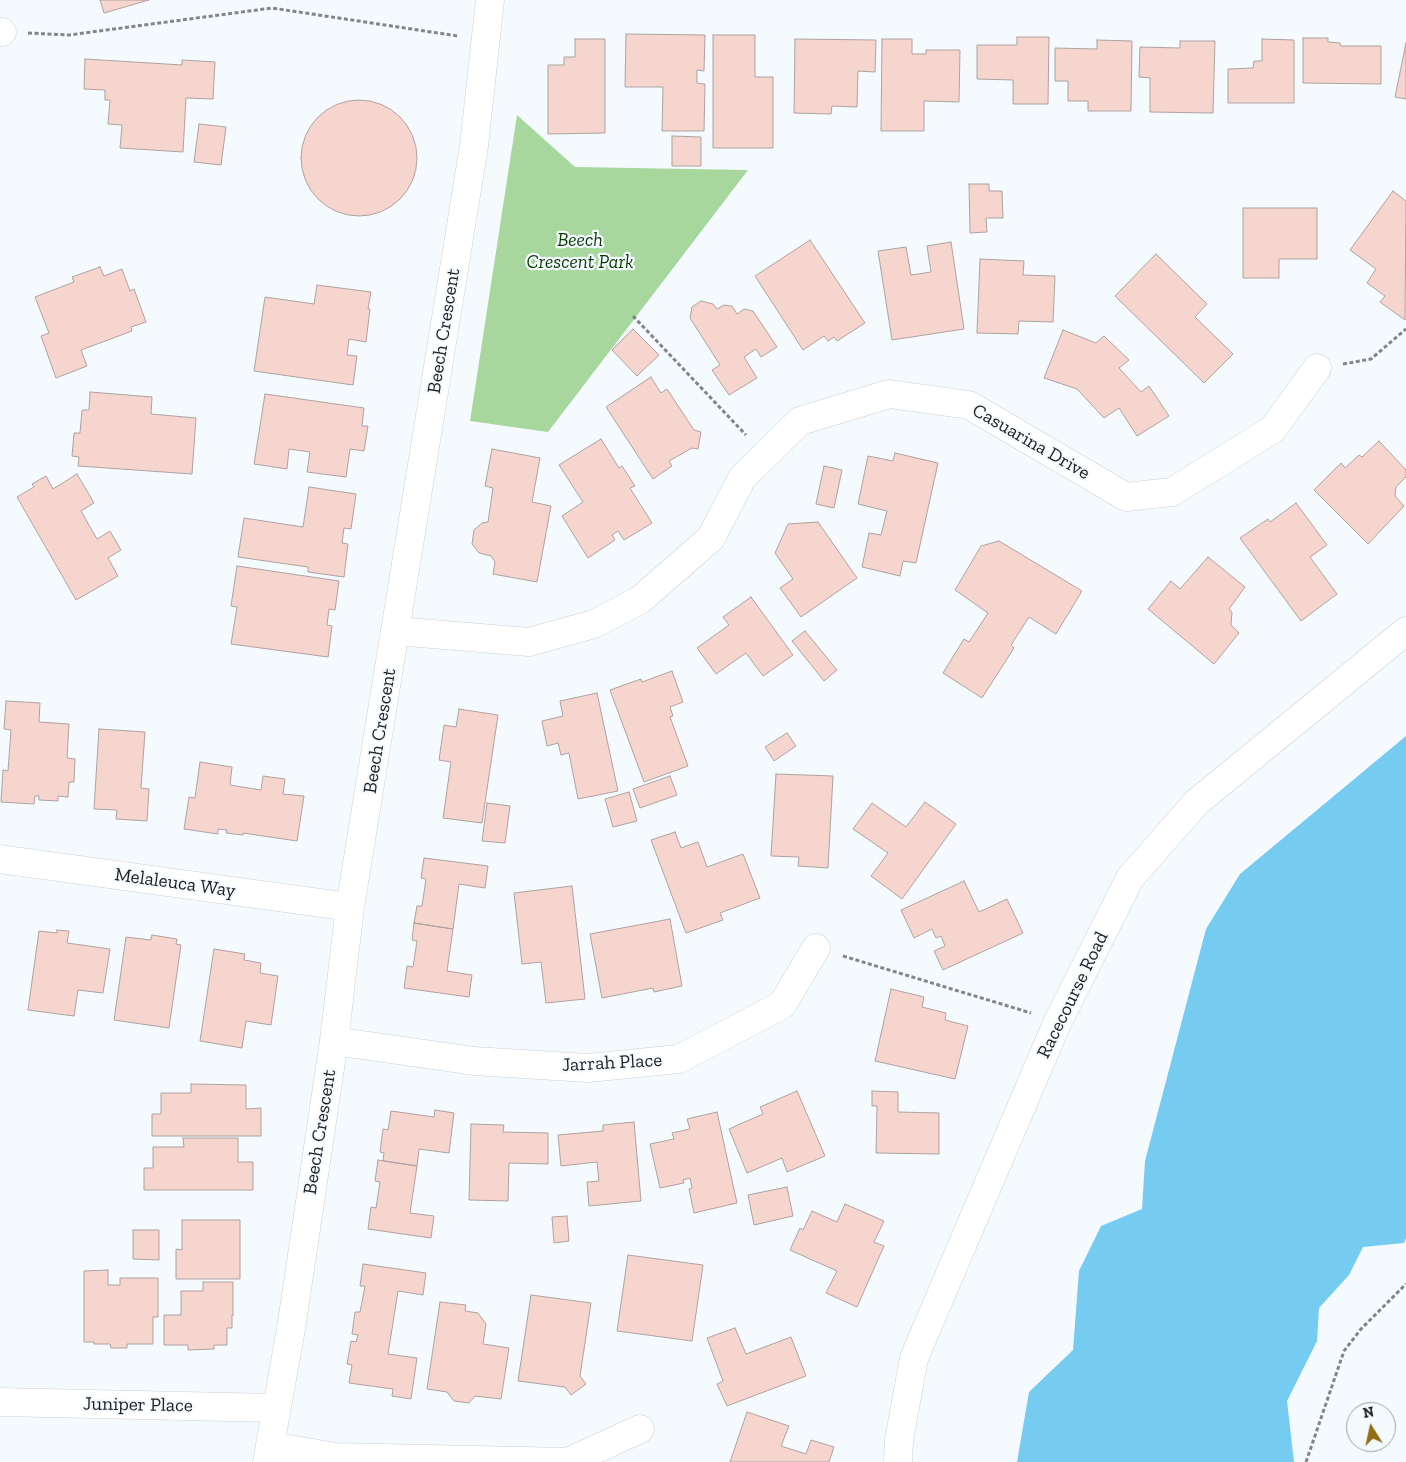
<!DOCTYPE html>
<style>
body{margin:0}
#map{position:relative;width:1406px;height:1462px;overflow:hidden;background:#f5faff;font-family:"Zilla Slab",serif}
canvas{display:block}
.north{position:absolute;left:1346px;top:1402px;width:50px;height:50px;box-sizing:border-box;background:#f5faff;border:1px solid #9ea2a6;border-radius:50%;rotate:350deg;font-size:14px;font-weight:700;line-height:20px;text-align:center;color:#1b1e20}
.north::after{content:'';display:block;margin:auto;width:18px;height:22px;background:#916d13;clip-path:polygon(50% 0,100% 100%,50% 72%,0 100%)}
</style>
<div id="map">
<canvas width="1406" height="1462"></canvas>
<div class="north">N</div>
</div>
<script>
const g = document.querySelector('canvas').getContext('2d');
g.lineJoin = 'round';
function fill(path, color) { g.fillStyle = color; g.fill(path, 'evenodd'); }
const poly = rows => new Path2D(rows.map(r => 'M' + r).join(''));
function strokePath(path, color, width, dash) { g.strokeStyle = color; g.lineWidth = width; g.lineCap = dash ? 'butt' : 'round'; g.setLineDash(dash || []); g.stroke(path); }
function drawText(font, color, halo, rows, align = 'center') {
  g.font = font + ' "Zilla Slab",serif'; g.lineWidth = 4.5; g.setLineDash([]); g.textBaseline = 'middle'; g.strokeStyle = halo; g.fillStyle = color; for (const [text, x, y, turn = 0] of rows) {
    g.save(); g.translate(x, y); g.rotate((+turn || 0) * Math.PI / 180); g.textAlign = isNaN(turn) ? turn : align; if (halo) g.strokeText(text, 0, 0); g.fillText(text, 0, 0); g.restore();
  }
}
fill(poly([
 [517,115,575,167,748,170,548,432,470,421]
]), '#a7d79d');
fill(poly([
 [1406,736,1406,1238,1404,1243,1363,1247,1349,1275,1319,1308,1317,1341,1287,1401,1294,1462,1017,1462,1029,1392,1073,1350,1079,1271,1101,1226,1142,1209,1145,1161,1206,929,1240,874]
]), '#76ccf0');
const building = poly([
 [100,0,149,0,104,13,100,0],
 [626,34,705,35,704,71,697,70,697,83,705,84,704,131,662,131,663,87,625,87,626,34],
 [713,35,755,35,755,77,773,77,773,148,713,148,713,35],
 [1017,37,1049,37,1048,104,1013,104,1013,80,977,79,977,45,1017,45,1017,37],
 [1303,38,1328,38,1328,42,1340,43,1341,46,1381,46,1381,84,1303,83,1303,38],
 [575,39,605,39,605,133,548,134,548,65,564,65,564,57,575,57,575,39],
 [795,39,876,40,875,72,858,71,857,107,832,106,831,114,794,113,795,39],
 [882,39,912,39,912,54,926,54,926,50,960,50,959,102,924,101,924,131,881,131,882,39],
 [1262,39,1294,40,1294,103,1228,103,1228,69,1253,68,1254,61,1262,61,1262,39],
 [1097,40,1132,41,1131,111,1088,111,1088,101,1068,101,1068,81,1055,81,1055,48,1097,49,1097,40],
 [1180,41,1215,41,1213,113,1150,112,1150,78,1139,77,1140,47,1180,48,1180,41],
 [1406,43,1406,99,1395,97,1406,43],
 [85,59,182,65,182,60,215,62,213,99,186,98,183,152,120,148,122,125,108,124,110,100,105,100,105,90,84,89,85,59],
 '301 158a58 58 0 1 1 116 0a58 58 0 1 1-116 0Z',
 [199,124,226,127,221,165,194,162,199,124],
 [672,136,701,137,701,166,672,166,672,136],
 [969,184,989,184,989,191,1002,191,1003,218,986,218,987,232,970,233,969,184],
 [1393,191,1406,201,1405,320,1380,302,1385,296,1367,283,1376,269,1350,250,1393,191],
 [1243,208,1317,208,1317,259,1279,259,1279,278,1243,278,1243,208],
 [810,240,865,323,837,341,834,337,828,341,824,336,803,350,755,276,810,240],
 [951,242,964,329,892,340,878,251,906,247,911,275,931,272,927,246,951,242],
 [1156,254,1207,304,1195,317,1233,354,1204,383,1115,296,1156,254],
 [980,259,1024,261,1023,275,1055,276,1053,322,1019,321,1018,334,977,333,980,259],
 [100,267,104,276,122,269,130,291,134,289,146,322,131,327,132,331,81,350,87,366,56,378,41,336,49,333,35,297,74,282,72,277,100,267],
 [317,285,371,292,368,309,370,309,366,342,349,339,347,355,357,356,353,385,254,371,265,297,314,304,317,285],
 [701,301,713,304,717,309,724,305,732,306,737,314,744,309,753,311,777,347,761,357,756,349,744,357,757,378,729,395,712,370,720,365,690,318,692,307,701,301],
 [633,329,659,355,637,376,612,350,633,329],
 [1063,330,1096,343,1104,336,1129,360,1119,368,1141,392,1149,386,1169,416,1137,436,1119,408,1104,418,1077,389,1044,378,1063,330],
 [651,377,661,393,667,389,694,430,701,432,698,449,692,448,669,461,672,466,653,479,606,407,651,377],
 [90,392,152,397,151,414,196,418,192,474,78,466,79,457,72,456,74,433,80,433,82,410,89,410,90,392],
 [265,394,364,408,362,426,368,426,364,451,350,449,346,477,307,472,310,452,289,449,287,469,254,464,265,394],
 [601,439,619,468,622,466,635,486,630,488,652,523,624,540,618,531,612,535,615,540,588,558,562,516,583,502,559,465,601,439],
 [1379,441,1406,470,1406,477,1396,487,1395,496,1404,506,1368,544,1314,490,1341,463,1345,468,1359,455,1362,457,1379,441],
 [492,449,540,458,532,502,551,506,537,582,493,574,495,562,491,556,479,553,472,544,474,530,482,523,488,522,493,488,485,486,492,449],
 [895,453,938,463,916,563,903,561,900,576,862,567,869,533,881,535,887,511,858,504,868,456,893,461,895,453],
 [824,466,842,470,834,508,816,504,824,466],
 [77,474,94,503,81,511,97,539,110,531,121,550,108,558,118,576,76,600,17,497,34,487,32,484,46,476,53,489,77,474],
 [309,487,356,494,351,529,344,528,342,543,348,544,344,577,308,572,308,567,238,557,244,518,303,527,309,487],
 [1296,503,1327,545,1310,557,1337,594,1301,621,1240,538,1268,519,1270,522,1296,503],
 [818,522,857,578,801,617,780,588,793,579,775,553,788,524,818,522],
 [999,541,1082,591,1056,634,1029,617,1011,645,1014,648,982,698,943,673,964,639,969,642,988,613,955,590,981,546,999,541],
 [1208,557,1245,587,1229,609,1232,612,1231,625,1239,633,1214,664,1148,609,1171,581,1180,589,1208,557],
 [237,566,339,581,335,610,329,609,327,625,332,626,328,657,231,644,237,607,231,606,237,566],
 [751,597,793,655,763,676,746,653,716,674,697,648,729,625,723,617,751,597],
 [805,631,837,670,824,681,792,641,805,631],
 [672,671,683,702,670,707,673,716,670,717,688,766,644,782,610,690,641,679,642,682,672,671],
 [597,693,618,791,578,799,569,753,561,755,558,743,547,746,542,721,563,716,560,701,597,693],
 [6,701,40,703,39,722,69,724,67,758,75,759,74,782,69,782,68,797,58,796,58,801,39,800,39,796,35,796,34,804,1,802,3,770,8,771,11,730,4,729,6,701],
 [459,709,498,715,482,823,443,818,451,762,439,760,444,725,456,727,459,709],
 [99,729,145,732,141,788,149,789,147,821,116,819,117,810,94,809,99,729],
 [787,733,796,746,774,761,765,747,787,733],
 [200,762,232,767,230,785,261,790,263,776,285,779,283,794,304,796,297,841,243,833,243,835,226,833,227,830,218,829,218,834,184,829,189,797,195,798,200,762],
 [776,774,833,776,828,868,798,866,799,857,771,856,776,774],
 [670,776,677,795,640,808,633,789,670,776],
 [629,792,637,821,613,827,605,799,629,792],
 [925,802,956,824,902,899,871,876,888,853,853,829,872,803,906,827,925,802],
 [487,803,510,806,505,843,482,841,487,803],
 [675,832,681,848,698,842,707,867,743,854,760,898,720,913,723,920,686,933,651,840,675,832],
 [424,858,488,866,485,888,459,884,453,929,414,923,417,906,422,906,426,879,421,878,424,858],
 [964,881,979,912,1007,899,1023,933,943,970,934,951,945,946,941,936,936,938,932,929,914,938,901,910,964,881],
 [572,886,585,999,546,1003,541,962,522,964,514,893,572,886],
 [670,919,682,986,654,992,653,988,602,998,590,934,670,919],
 [414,923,453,929,447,971,472,975,469,997,404,988,407,966,413,967,417,941,412,940,414,923],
 [57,930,69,931,67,943,110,949,103,993,78,990,74,1016,28,1010,39,931,57,933,57,930],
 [152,935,177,939,176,944,181,945,169,1028,114,1020,126,937,151,940,152,935],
 [214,949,245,954,244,960,261,963,260,973,278,976,271,1025,246,1021,242,1048,200,1041,214,949],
 [891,989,924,997,922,1007,946,1013,945,1020,968,1026,955,1079,875,1061,891,989],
 [191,1084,246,1085,246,1109,261,1108,261,1136,152,1136,152,1114,161,1114,161,1093,191,1093,191,1084],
 [797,1091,825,1156,787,1172,782,1158,747,1173,729,1129,763,1114,760,1107,797,1091],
 [872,1091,898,1092,898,1112,939,1113,939,1154,876,1153,877,1106,872,1106,872,1091],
 [435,1110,454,1113,449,1153,419,1149,417,1166,383,1161,384,1153,380,1152,383,1129,388,1130,391,1111,434,1117,435,1110],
 [717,1112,737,1203,694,1213,689,1189,692,1188,690,1178,683,1180,684,1183,660,1188,650,1144,674,1139,672,1133,690,1129,687,1119,717,1112],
 [634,1122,641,1201,589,1206,587,1182,599,1181,597,1162,561,1166,558,1135,603,1131,603,1125,634,1122],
 [471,1124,504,1125,503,1132,548,1133,548,1164,509,1163,508,1201,469,1200,471,1124],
 [183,1138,238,1138,238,1162,253,1162,253,1190,144,1190,144,1168,153,1168,153,1147,184,1147,183,1138],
 [378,1160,417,1166,410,1213,434,1216,431,1238,368,1229,371,1207,376,1208,380,1182,375,1181,378,1160],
 [787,1187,793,1216,754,1225,748,1195,787,1187],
 [845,1204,884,1221,874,1242,884,1246,857,1307,826,1293,837,1271,790,1250,800,1228,803,1230,812,1211,837,1222,845,1204],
 [567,1216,569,1241,554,1243,552,1217,567,1216],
 [182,1220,240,1220,240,1279,176,1279,176,1249,182,1250,182,1220],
 [133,1230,159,1230,159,1260,133,1259,133,1230],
 [628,1255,703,1265,692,1341,617,1331,628,1255],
 [363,1264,426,1273,423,1295,398,1291,388,1354,417,1358,411,1399,392,1396,393,1389,349,1383,352,1365,347,1364,351,1341,356,1342,358,1335,352,1334,355,1312,360,1312,365,1286,360,1286,363,1264],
 [108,1270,108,1285,120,1285,120,1278,158,1278,158,1317,153,1317,153,1344,127,1344,127,1348,111,1348,110,1344,94,1344,94,1342,84,1342,84,1271,108,1270],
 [203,1282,233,1282,233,1316,232,1315,232,1328,227,1328,227,1345,214,1345,214,1349,188,1350,188,1345,164,1345,164,1315,181,1315,181,1291,203,1291,203,1282],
 [531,1295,591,1303,580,1376,586,1384,571,1395,565,1387,518,1381,531,1295],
 [440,1302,466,1305,465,1311,478,1313,486,1324,483,1344,509,1348,501,1399,475,1396,469,1403,454,1401,447,1392,427,1389,440,1302],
 [735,1328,746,1354,791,1337,806,1376,727,1406,717,1384,723,1381,707,1338,735,1328],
 [747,1412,789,1426,781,1446,806,1454,811,1440,834,1447,829,1462,730,1462,747,1412]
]);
fill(building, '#f7d5cf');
strokePath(building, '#ada2a0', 1);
const minor = poly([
 [0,32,2,32],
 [396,631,529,642,594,624,640,600,711,538,742,478,800,421,889,394,969,405,1126,497,1172,492,1273,429,1317,368],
 [0,859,350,907],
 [334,1041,474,1061,588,1068,679,1059,782,1005,816,948],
 [0,1402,276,1408],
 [271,1446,335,1457,568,1462,640,1429],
 [267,1462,291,1329,334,1041,350,907,474,146,490,0],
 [898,1462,899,1440,914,1358,1058,1021,1130,878,1197,802,1406,631]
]);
strokePath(minor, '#c8d1d8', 29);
strokePath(poly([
 [28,33,69,35,272,8,458,36],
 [633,316,746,435],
 [1343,364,1371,359,1406,329],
 [843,956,1031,1013],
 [1306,1462,1344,1351,1361,1329,1406,1284]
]), '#828589', 3, [4, 2.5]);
strokePath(minor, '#fff', 28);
drawText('italic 19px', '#083b00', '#f5faff', [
 ["Beech",580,241],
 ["Crescent Park",580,263]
]);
drawText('19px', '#1b1e20', '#f5faff', [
 ["Beech Crescent",444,331,-81],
 ["Casuarina Drive",1031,442,30],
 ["Beech Crescent",380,731,-81],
 ["Melaleuca Way",175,883,8],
 ["Racecourse Road",1073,995,-64],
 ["Jarrah Place",612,1063,-3],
 ["Beech Crescent",320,1132,-81],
 ["Juniper Place",138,1405,1]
]);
</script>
